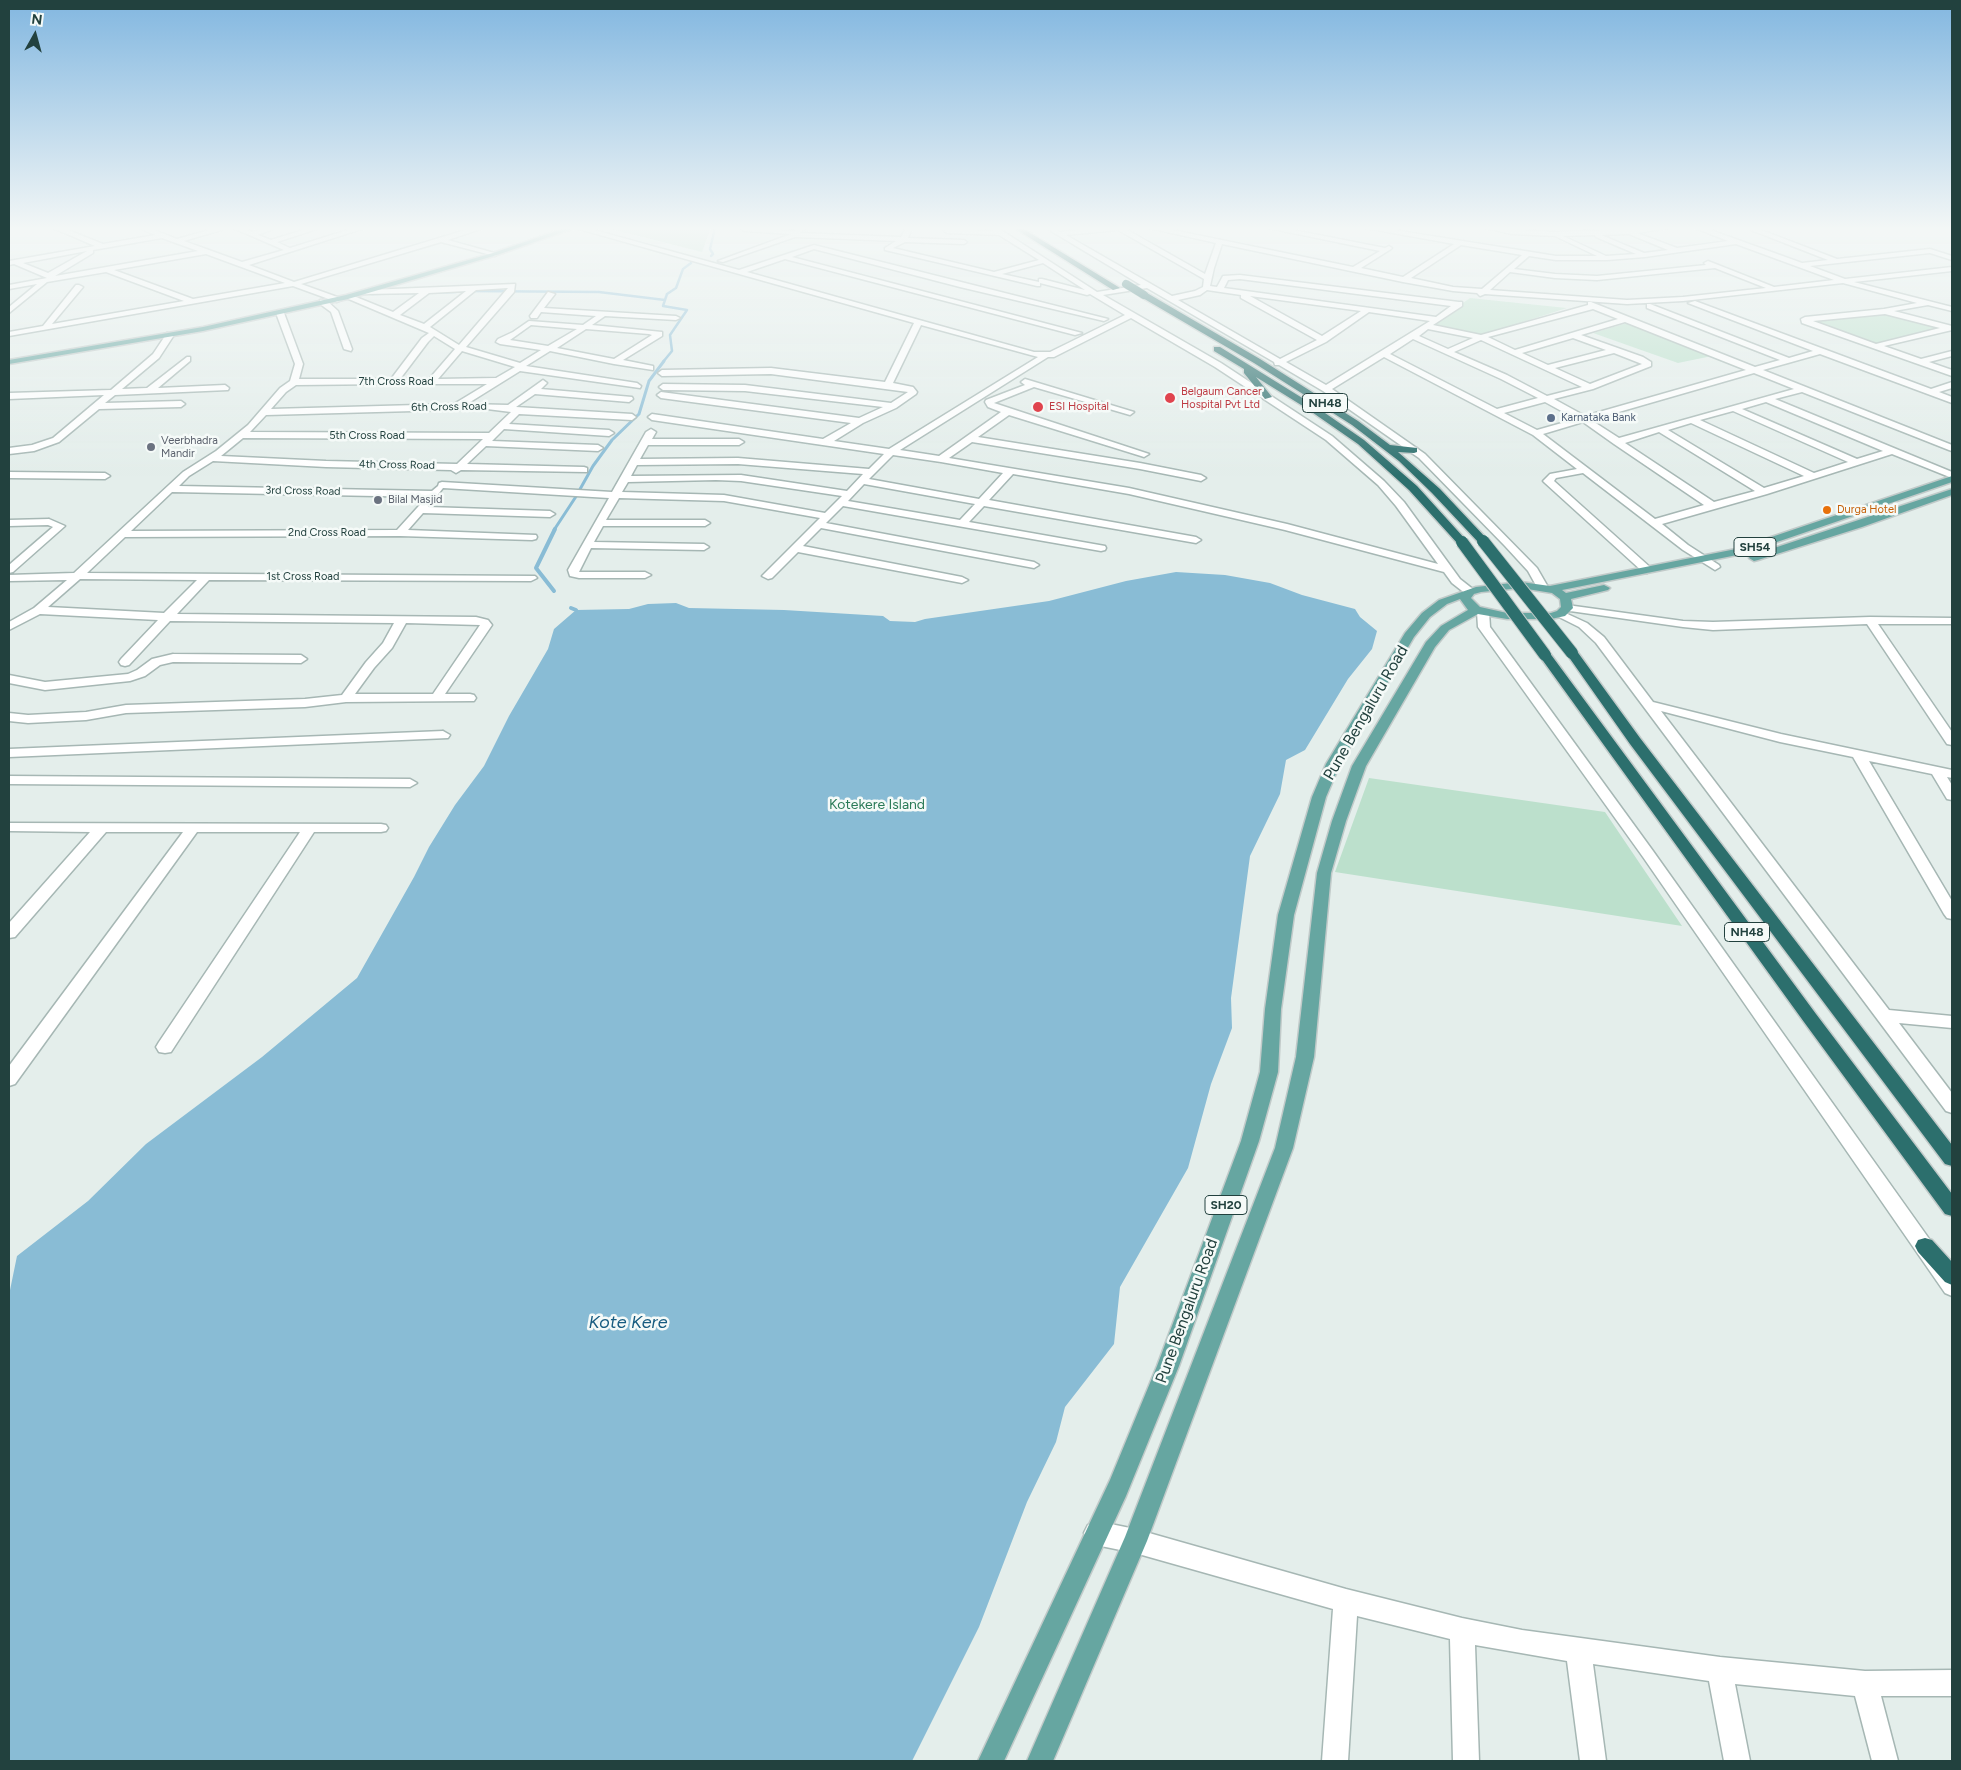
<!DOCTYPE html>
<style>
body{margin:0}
#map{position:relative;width:1961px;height:1770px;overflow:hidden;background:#e4eeeb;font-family:Figtree,sans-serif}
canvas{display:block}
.frame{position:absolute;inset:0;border:10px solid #22413e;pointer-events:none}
.north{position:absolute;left:10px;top:10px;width:50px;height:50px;-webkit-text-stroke:4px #f5faf8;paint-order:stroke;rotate:7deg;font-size:14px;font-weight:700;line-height:20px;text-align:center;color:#22413e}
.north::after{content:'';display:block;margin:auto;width:18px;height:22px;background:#22413e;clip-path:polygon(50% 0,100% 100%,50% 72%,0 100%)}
</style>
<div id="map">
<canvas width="1961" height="1770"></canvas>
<div class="frame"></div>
<div class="north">N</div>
</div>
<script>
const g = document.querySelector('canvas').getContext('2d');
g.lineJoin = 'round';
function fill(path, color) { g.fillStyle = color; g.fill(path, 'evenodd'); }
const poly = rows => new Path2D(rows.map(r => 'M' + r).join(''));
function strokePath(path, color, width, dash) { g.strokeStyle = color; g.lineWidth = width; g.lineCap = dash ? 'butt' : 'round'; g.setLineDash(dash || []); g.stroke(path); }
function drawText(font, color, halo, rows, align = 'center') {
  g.font = font + ' Figtree,sans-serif'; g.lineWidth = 5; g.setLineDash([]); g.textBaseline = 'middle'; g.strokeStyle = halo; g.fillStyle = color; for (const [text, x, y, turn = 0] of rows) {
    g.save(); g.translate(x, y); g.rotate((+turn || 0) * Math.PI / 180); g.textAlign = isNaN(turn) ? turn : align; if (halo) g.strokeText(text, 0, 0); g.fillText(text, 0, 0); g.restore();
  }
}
fill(poly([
 [607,228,711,228,702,252],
 [1470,298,1567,308,1479,336,1468,337,1426,329],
 [1885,313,1940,328,1877,345,1810,322],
 [1627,323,1712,356,1678,363,1593,333],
 [1369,778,1605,812,1682,926,1335,872]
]), '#bce0cc');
fill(poly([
 [1176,572,1225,575,1270,583,1302,595,1355,609,1360,617,1377,631,1372,649,1348,679,1305,750,1286,760,1280,794,1250,856,1231,998,1232,1028,1211,1084,1188,1168,1120,1287,1114,1344,1065,1407,1056,1442,1027,1502,979,1627,912,1761,9,1761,9,1295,17,1256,88,1201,146,1144,262,1057,357,978,414,877,429,847,455,805,484,766,509,716,548,649,554,629,576,610,629,609,648,604,676,603,689,608,784,610,883,616,890,621,915,622,925,619,1049,601,1126,581]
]), '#89bcd5');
strokePath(poly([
 [711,256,713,254,710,249,715,228],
 [469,291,599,292,665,300],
 [372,294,456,292],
 [663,362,672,351,670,335,687,310,663,306,667,294,676,288,683,269,691,263]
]), '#89bcd5', 2.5);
strokePath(poly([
 [579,491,593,466,612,440,639,414,649,381,664,361],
 [554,530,577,495]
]), '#89bcd5', 3);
strokePath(poly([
 [554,591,536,568,555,529],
 [571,608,576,610]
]), '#89bcd5', 4);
const minor = poly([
 [53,228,63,228,103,244,155,235,139,228,149,228,177,239,216,228,228,228,184,241,242,262,284,250,233,228,243,228,252,232,264,228,275,228,258,235,271,240,309,228,320,228,277,242,290,248,354,228,365,228,249,265,294,282,472,228,483,228,448,240,498,254,495,256,441,242,301,284,340,298,341,300,337,302,293,286,9,336,9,332,43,326,76,285,79,285,83,287,52,324,184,301,106,272,47,282,9,313,9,307,37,284,9,289,9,285,47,278,14,264,9,265,9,261,95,246,53,228],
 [162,238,198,251,55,276,93,253,93,250,162,238],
 [87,251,48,273,23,263,87,251],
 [206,254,285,283,193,299,114,270,206,254],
 [575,228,587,228,739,270,814,245,1108,319,1104,321,960,287,814,249,792,257,1082,333,1075,335,785,259,747,272,1034,352,1050,352,1125,315,1090,294,1087,295,1040,283,1040,286,1037,286,885,250,885,248,896,241,795,237,723,262,718,261,791,234,744,231,741,228,795,231,798,228,805,228,800,233,901,237,906,228,912,228,908,238,964,240,967,242,964,244,905,242,893,248,994,272,1039,260,999,235,947,233,944,231,947,229,993,231,990,228,998,228,1097,292,1141,285,1046,228,1054,228,1060,232,1097,228,1124,228,1205,274,1216,243,1149,228,1163,228,1353,267,1380,251,1268,228,1283,228,1385,248,1389,246,1392,248,1391,249,1361,268,1403,277,1454,244,1365,228,1382,228,1556,256,1597,256,1555,236,1512,234,1485,228,1553,232,1668,228,1637,233,1677,248,1728,241,1695,228,1705,228,1802,263,1828,260,1746,228,1756,228,1837,259,1930,249,1952,256,1952,260,1930,253,1810,266,1845,279,1952,267,1952,271,1854,282,1952,307,1952,311,1928,305,1894,311,1952,326,1952,330,1884,346,1921,359,1952,351,1952,356,1929,362,1952,370,1952,376,1802,323,1801,319,1805,317,1884,309,1917,303,1843,283,1683,301,1627,304,1485,294,1480,296,1477,293,1453,291,1403,282,1222,244,1214,268,1210,286,1217,287,1223,276,1240,275,1459,302,1462,302,1462,306,1433,325,1481,335,1588,305,1588,302,1591,302,1755,367,1780,360,1647,308,1647,304,1650,304,1789,358,1813,351,1688,303,1695,301,1931,389,1952,382,1952,388,1939,392,1952,397,1952,403,1820,354,1763,370,1952,445,1952,451,1949,450,1802,392,1775,399,1952,472,1952,478,1892,454,1767,494,1662,524,1688,545,1719,565,1720,567,1715,570,1683,550,1583,473,1556,478,1554,481,1651,568,1652,570,1647,573,1643,572,1545,483,1543,481,1550,474,1577,469,1533,435,1384,357,1332,389,1425,454,1537,568,1548,587,1542,590,1538,589,1528,571,1505,546,1419,458,1323,391,1279,365,1275,365,1274,362,1147,288,1103,295,1221,363,1332,436,1384,481,1404,502,1460,579,1474,590,1476,592,1474,594,1466,594,1452,583,1444,572,1285,530,1129,494,1013,474,989,500,1196,537,1201,540,1196,543,984,506,969,522,1105,546,1106,548,1105,550,1101,551,843,506,826,523,1034,562,1039,565,1034,568,821,528,803,546,962,577,968,580,962,583,798,552,772,578,768,579,762,576,820,518,724,501,619,498,606,520,705,520,710,523,705,526,603,526,594,542,704,544,709,547,704,550,591,548,579,572,645,572,651,575,645,578,579,578,570,576,568,570,609,498,443,488,428,507,550,511,555,514,550,517,423,513,408,530,536,535,537,537,536,539,532,540,400,536,125,537,87,573,535,576,537,578,531,581,209,580,177,614,476,617,488,620,492,625,445,694,470,694,474,695,476,698,474,701,346,702,305,707,126,713,86,720,28,723,9,721,9,713,28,715,86,712,126,705,305,699,342,695,366,662,383,643,394,623,170,621,129,665,125,666,121,665,119,662,121,659,158,620,40,614,9,630,9,622,34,608,67,580,9,581,9,575,74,573,183,472,216,451,248,425,280,388,290,381,295,364,276,313,277,311,284,313,303,364,299,379,391,379,422,338,429,333,344,297,351,295,393,312,419,293,365,294,364,292,368,290,515,284,514,292,466,347,520,363,541,350,500,344,496,342,498,339,513,332,529,321,583,325,596,316,541,312,537,318,531,318,530,316,548,292,555,294,544,308,676,316,680,318,676,320,605,316,592,325,662,332,662,336,623,360,653,366,653,370,614,364,550,351,526,366,637,383,641,386,640,388,520,371,467,404,508,405,543,380,547,383,541,389,632,397,633,399,629,402,535,394,516,407,632,414,636,417,632,420,519,414,509,424,609,430,614,433,609,436,504,429,492,441,598,445,603,448,598,451,486,446,467,464,584,467,587,468,587,472,461,470,456,473,451,470,326,467,213,461,189,476,179,486,432,491,438,486,439,483,442,482,612,492,646,432,651,429,656,432,652,439,739,439,744,442,739,445,648,445,640,459,738,458,869,469,884,454,652,420,648,417,652,414,823,439,851,423,661,398,657,395,661,392,859,418,883,407,745,391,663,390,659,387,663,384,745,385,891,403,908,392,771,374,662,376,658,373,662,370,771,368,885,382,914,323,575,228],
 [1118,230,1204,279,1203,287,1195,291,1172,296,1066,235,1118,230],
 [1628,234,1629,234,1668,250,1644,253,1601,235,1628,234],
 [1595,235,1596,237,1636,254,1606,256,1563,236,1595,235],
 [1736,244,1834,280,1774,287,1708,261,1704,263,1706,265,1597,276,1555,274,1514,269,1529,256,1556,260,1607,260,1645,257,1736,244],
 [1461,245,1522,255,1482,289,1453,287,1411,278,1461,245],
 [1043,263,1085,290,1042,279,1039,279,1039,282,1002,274,1043,263],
 [1715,268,1766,288,1683,297,1627,300,1490,290,1510,272,1555,278,1597,280,1715,268],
 [1240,279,1451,306,1436,317,1224,288,1228,280,1240,279],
 [508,288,459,345,430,327,476,290,508,288],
 [1207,290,1241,295,1241,298,1317,340,1280,359,1178,300,1200,295,1207,290],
 [466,291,424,324,400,315,429,293,466,291],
 [1250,296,1361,311,1322,336,1250,296],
 [1593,309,1618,319,1515,350,1488,337,1593,309],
 [1369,312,1430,321,1326,385,1286,362,1326,342,1369,312],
 [1885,314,1940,328,1876,344,1813,321,1885,314],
 [1131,318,1215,367,1326,440,1378,485,1396,506,1438,564,1287,524,1129,488,949,458,972,442,1140,469,1201,481,1206,478,1201,475,1140,463,978,437,1009,415,1141,456,1144,457,1149,454,994,403,1034,387,1130,415,1134,412,1025,379,1021,382,1025,385,986,400,985,402,988,407,1001,412,939,456,900,450,1048,357,1054,357,1131,318],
 [1625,322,1746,370,1585,416,1554,399,1593,389,1651,366,1651,362,1643,357,1581,335,1625,322],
 [531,325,577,329,548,346,510,340,531,325],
 [921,325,1038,357,889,449,834,441,863,423,896,408,916,394,917,392,913,387,893,383,921,325],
 [586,329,649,334,652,335,614,359,557,348,586,329],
 [1428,329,1473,338,1448,349,1419,336,1428,329],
 [434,336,455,349,429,379,400,379,428,342,434,336],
 [1573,338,1606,350,1548,365,1522,353,1573,338],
 [1413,339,1501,379,1538,398,1497,409,1390,354,1413,339],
 [1481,340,1582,387,1547,396,1507,375,1454,352,1481,340],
 [462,351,515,367,496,378,438,379,462,351],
 [1614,353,1642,364,1590,384,1555,368,1614,353],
 [1754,373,1794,389,1619,438,1591,420,1754,373],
 [391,384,487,384,454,404,271,409,286,392,296,385,391,384],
 [1545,402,1576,419,1537,430,1504,413,1545,402],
 [1766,402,1883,451,1857,459,1742,409,1766,402],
 [487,409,511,412,489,433,250,432,266,415,487,409],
 [1733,411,1848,462,1814,473,1700,420,1733,411],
 [1583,422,1614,444,1704,505,1655,519,1543,434,1583,422],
 [1691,423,1804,476,1764,488,1668,430,1691,423],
 [1659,432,1755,491,1714,502,1625,443,1659,432],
 [243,438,483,439,457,464,326,461,221,456,243,438],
 [893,455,941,462,1003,473,979,499,869,479,893,455],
 [738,464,863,474,847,491,741,475,631,476,637,465,738,464],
 [716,480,741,481,842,496,825,513,724,495,622,492,628,482,716,480],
 [864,484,975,504,960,520,848,501,864,484],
 [172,492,427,497,397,530,131,531,172,492],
 [80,579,197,580,164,613,48,607,80,579],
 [406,623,480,625,433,694,355,694,374,668,392,648,406,623],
 [320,300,326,300,338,311,352,349,351,351,344,349,331,312,320,304,320,300],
 [167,333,174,335,159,358,122,389,147,388,187,357,190,357,190,361,158,388,225,385,229,388,228,390,115,395,105,403,181,401,185,404,181,407,99,409,59,442,34,451,9,454,9,448,32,445,53,438,104,395,9,399,9,393,111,390,153,354,167,333],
 [9,472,105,473,110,476,105,479,9,478,9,472],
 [49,519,65,526,13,572,9,573,9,565,53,527,48,525,9,526,9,520,49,519],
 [1567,605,1683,621,1713,622,1870,617,1952,618,1952,624,1878,624,1952,732,1952,745,1947,744,1867,624,1713,630,1683,627,1563,610,1561,608,1567,605],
 [1483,609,1489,612,1490,627,1653,851,1952,1271,1952,1296,1945,1293,1643,857,1478,627,1477,612,1483,609],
 [1561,611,1587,623,1604,637,1653,702,1781,734,1952,770,1952,778,1947,777,1952,785,1952,800,1947,799,1932,774,1869,761,1952,901,1952,919,1947,918,1944,914,1853,757,1780,742,1661,711,1889,1010,1952,1016,1952,1028,1899,1023,1952,1093,1952,1113,1946,1111,1596,643,1579,627,1557,616,1555,614,1557,612,1561,611],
 [173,654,301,655,307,659,301,663,173,662,160,665,145,676,130,681,45,690,9,683,9,675,45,682,128,674,137,670,152,659,173,654],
 [443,731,450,735,448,738,9,757,9,749,443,731],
 [9,776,410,779,417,783,410,787,9,784,9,776],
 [9,823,381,824,386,825,388,828,386,831,381,832,314,832,171,1052,165,1053,159,1052,156,1047,159,1042,300,832,197,832,15,1084,9,1086,9,1066,183,832,106,832,15,937,9,938,9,923,90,832,9,831,9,823],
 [1096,1521,1135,1529,1346,1589,1462,1618,1522,1630,1720,1657,1865,1671,1952,1670,1952,1696,1881,1696,1898,1761,1872,1761,1855,1696,1735,1684,1750,1761,1724,1761,1709,1681,1593,1664,1606,1761,1580,1761,1567,1661,1475,1645,1479,1761,1453,1761,1450,1639,1357,1616,1348,1761,1322,1761,1333,1609,1135,1553,1096,1545,1088,1541,1084,1533,1088,1525,1096,1521]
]);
const major = poly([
 [565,228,575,228,497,255,348,299,203,331,9,364,9,360,203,327,346,295,493,253,565,228],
 [1952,476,1952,482,1742,554,1562,590,1566,593,1604,585,1610,588,1608,590,1571,599,1573,608,1565,616,1551,619,1507,619,1478,614,1449,630,1435,647,1366,766,1346,821,1331,873,1314,1057,1293,1148,1147,1541,1053,1761,1027,1761,1125,1537,1275,1148,1296,1057,1317,873,1332,821,1352,766,1426,642,1441,626,1468,610,1460,599,1447,604,1430,617,1414,637,1340,764,1326,797,1294,915,1281,1009,1278,1072,1259,1141,1179,1366,1126,1496,1004,1761,978,1761,1110,1480,1157,1366,1241,1141,1260,1072,1265,1009,1278,915,1312,797,1326,764,1405,633,1422,613,1439,600,1476,587,1521,582,1550,586,1736,549,1952,476],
 [1521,588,1552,593,1560,599,1561,607,1557,611,1551,613,1507,613,1480,607,1471,598,1474,594,1481,592,1521,588],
 [1952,489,1952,495,1862,527,1758,560,1754,561,1749,558,1750,556,1952,489]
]);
const highway = poly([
 [1014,228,1022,228,1120,288,1113,290,1014,228],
 [1141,293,1147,293,1260,359,1358,421,1390,445,1417,448,1417,452,1414,453,1398,452,1440,489,1487,539,1488,541,1487,543,1479,543,1432,493,1399,461,1352,425,1254,363,1141,297,1141,293],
 [1214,347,1220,347,1312,404,1364,440,1417,486,1466,540,1467,542,1466,544,1458,544,1409,490,1358,444,1306,408,1256,377,1272,397,1265,399,1244,373,1244,369,1214,351,1214,347],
 [1572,649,1576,650,1640,738,1952,1145,1952,1166,1945,1164,1630,744,1566,653,1572,649],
 [1545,651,1549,652,1816,1014,1952,1194,1952,1216,1945,1214,1804,1022,1541,658,1539,655,1541,652,1545,651],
 [1925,1238,1932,1240,1952,1262,1952,1285,1945,1282,1918,1252,1915,1246,1918,1240,1925,1238]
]);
strokePath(minor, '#a6b7b4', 3);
strokePath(major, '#c1cac9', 3);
strokePath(highway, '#c1cac9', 3);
fill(minor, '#fff');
fill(major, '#66a6a1');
fill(highway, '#2c6f6d');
const highwayBridgeFar1 = poly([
 [1126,284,1144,295]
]);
const highwayBridge = poly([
 [1483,541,1572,653],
 [1462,542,1545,655]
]);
strokePath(highwayBridgeFar1, '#c1cac9', 9, []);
strokePath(highwayBridge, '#c1cac9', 14, []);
strokePath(highwayBridgeFar1, '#2c6f6d', 8);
strokePath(highwayBridge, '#2c6f6d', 12);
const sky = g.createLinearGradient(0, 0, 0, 476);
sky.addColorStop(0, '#82b7e0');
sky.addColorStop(0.48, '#f3f7f6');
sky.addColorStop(1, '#f3f7f600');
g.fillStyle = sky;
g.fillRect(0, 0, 1961, 476);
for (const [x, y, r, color] of [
 [1170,398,6,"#e0444e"],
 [1038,407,6,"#e0444e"],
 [1551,418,5,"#5c6f8a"],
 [151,447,5,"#6b7280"],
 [378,500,5,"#6b7280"],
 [1827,510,5,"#e8710a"]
]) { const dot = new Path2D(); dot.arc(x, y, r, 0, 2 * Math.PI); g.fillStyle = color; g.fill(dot); strokePath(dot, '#f5faf8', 2); }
drawText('11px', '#22413e', '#f5faf8', [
 ["7th Cross Road",396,382],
 ["6th Cross Road",449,407,-1],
 ["5th Cross Road",367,436],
 ["4th Cross Road",397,465,1],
 ["3rd Cross Road",303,491,1],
 ["2nd Cross Road",327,533],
 ["1st Cross Road",303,577]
]);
drawText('11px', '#be3a42', '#f5faf8', [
 ["Belgaum Cancer",1181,392],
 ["Hospital Pvt Ltd",1181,405],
 ["ESI Hospital",1049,407]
], 'left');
drawText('11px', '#4e5e75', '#f5faf8', [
 ["Karnataka Bank",1561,418]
], 'left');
drawText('11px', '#5b616d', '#f5faf8', [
 ["Veerbhadra",161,441],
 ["Mandir",161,454],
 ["Bilal Masjid",388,500]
], 'left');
drawText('11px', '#c56008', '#f5faf8', [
 ["Durga Hotel",1837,510]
], 'left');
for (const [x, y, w] of [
 [1325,403,45],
 [1755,547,42],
 [1747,932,45],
 [1226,1205,42]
]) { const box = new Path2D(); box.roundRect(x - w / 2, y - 9.5, w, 19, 4); g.fillStyle = '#f5faf8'; g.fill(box); strokePath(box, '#22413e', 1); }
drawText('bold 12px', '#22413e', null, [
 ["NH48",1325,403],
 ["SH54",1755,547],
 ["NH48",1747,932],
 ["SH20",1226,1205]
]);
drawText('14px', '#2a7a57', '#f5faf8', [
 ["Kotekere Island",877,805]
]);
drawText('16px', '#22413e', '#f5faf8', [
 ["Pune Bengaluru Road",1366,713,-60],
 ["Pune Bengaluru Road",1187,1311,-70]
]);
drawText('italic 18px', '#185c80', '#f5faf8', [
 ["Kote Kere",628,1323]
]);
</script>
